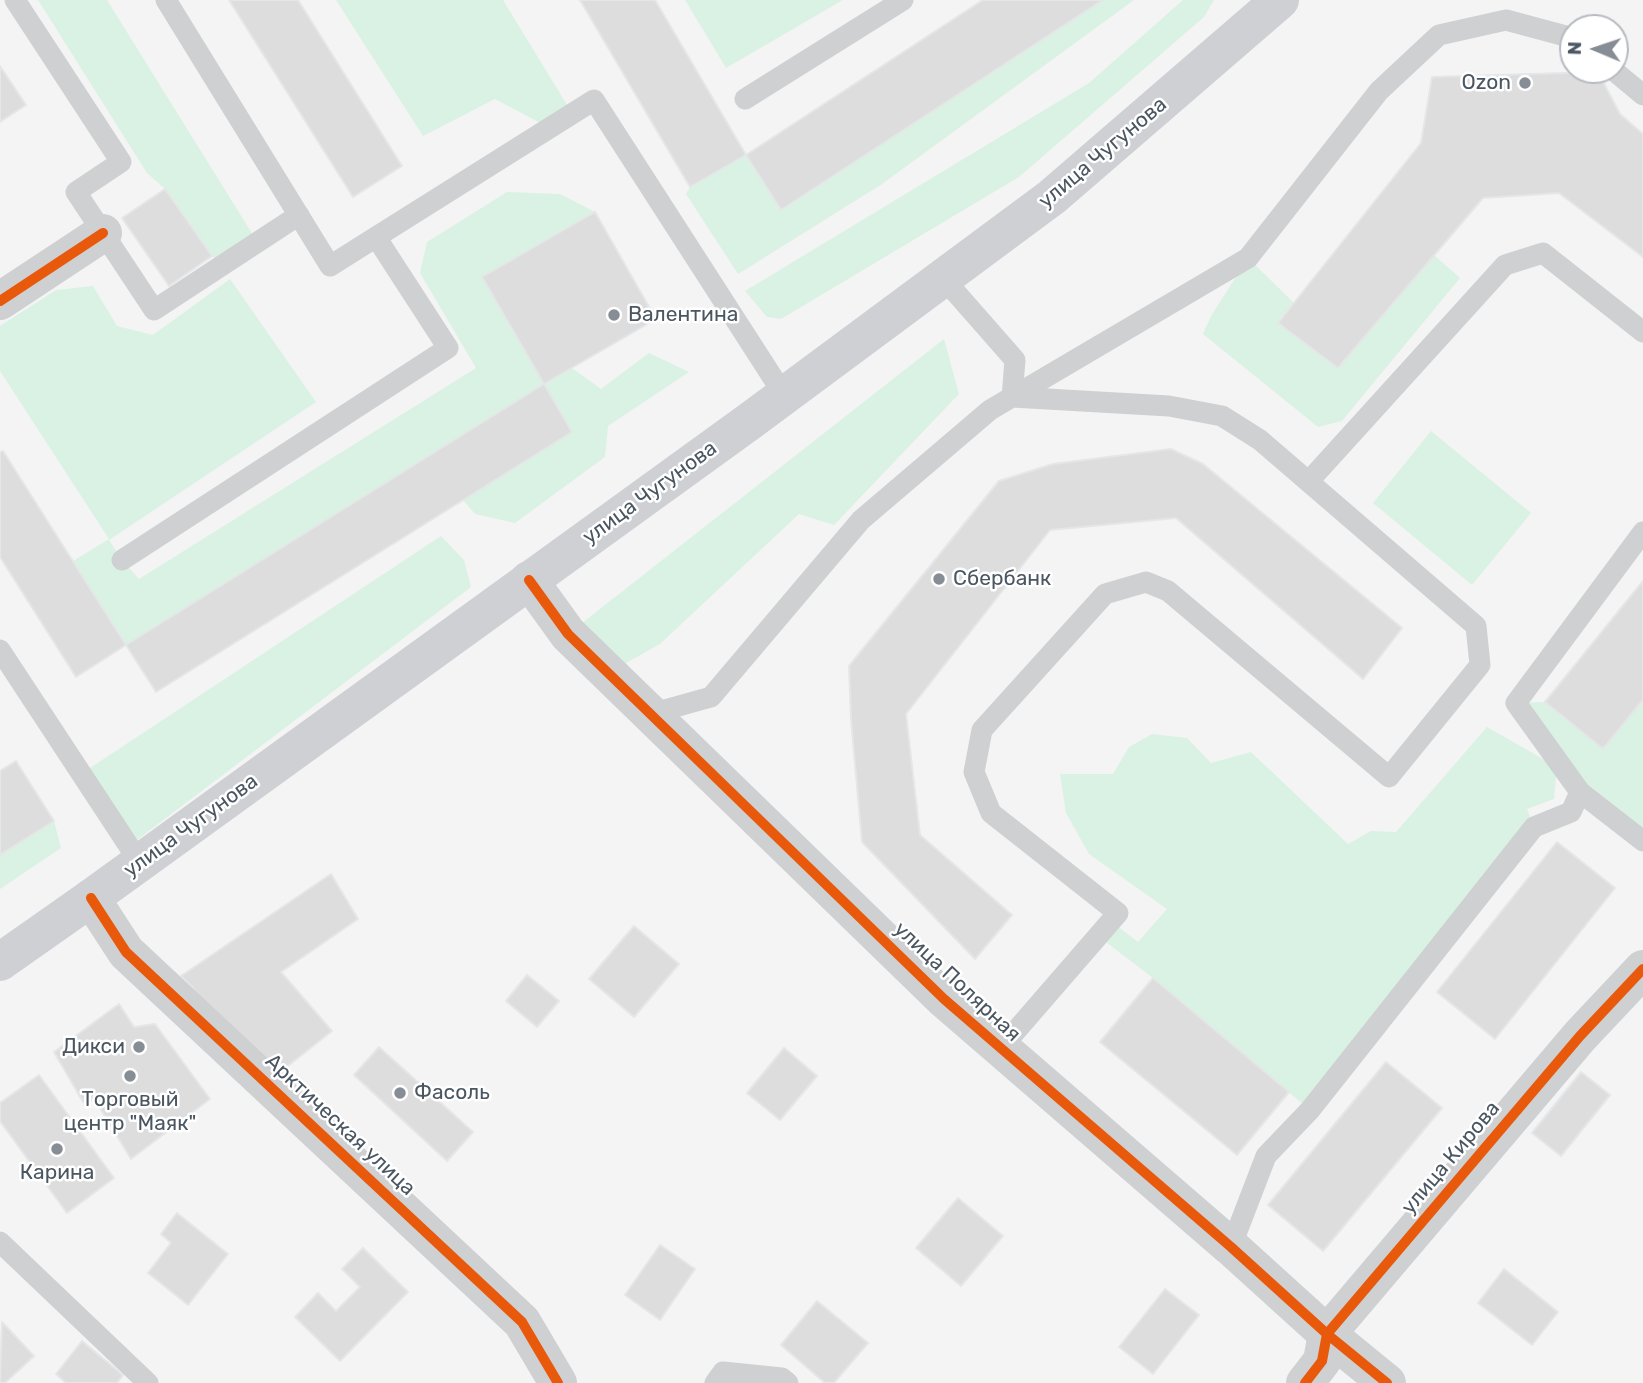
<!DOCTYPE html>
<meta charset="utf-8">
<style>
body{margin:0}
#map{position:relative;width:1643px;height:1383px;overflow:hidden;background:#f4f4f4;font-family:Rubik,sans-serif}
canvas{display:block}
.north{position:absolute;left:1559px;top:14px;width:70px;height:70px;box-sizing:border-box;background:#fff;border:2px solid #b7bbc0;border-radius:50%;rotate:272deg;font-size:19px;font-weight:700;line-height:28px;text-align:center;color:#4a5661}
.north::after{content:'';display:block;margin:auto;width:24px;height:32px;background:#868d94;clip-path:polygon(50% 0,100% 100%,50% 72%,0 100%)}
</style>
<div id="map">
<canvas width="1643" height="1383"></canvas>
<div class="north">N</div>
</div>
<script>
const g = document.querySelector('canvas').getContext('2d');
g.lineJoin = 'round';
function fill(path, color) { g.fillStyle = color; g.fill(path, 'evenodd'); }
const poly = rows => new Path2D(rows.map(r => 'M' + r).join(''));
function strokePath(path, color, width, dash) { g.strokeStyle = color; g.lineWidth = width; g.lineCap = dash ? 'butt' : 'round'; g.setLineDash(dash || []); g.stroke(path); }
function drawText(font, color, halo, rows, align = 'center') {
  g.font = font + ' Rubik,sans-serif'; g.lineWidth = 5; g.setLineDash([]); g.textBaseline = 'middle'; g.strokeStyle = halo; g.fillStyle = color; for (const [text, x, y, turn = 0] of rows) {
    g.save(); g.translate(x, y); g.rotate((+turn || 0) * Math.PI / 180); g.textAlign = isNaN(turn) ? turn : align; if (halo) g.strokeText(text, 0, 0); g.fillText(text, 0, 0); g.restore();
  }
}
fill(poly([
 [38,0,107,0,258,243,222,266,212,256,165,189,147,173],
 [336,0,503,0,572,113,550,128,495,99,423,136],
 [685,0,843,0,726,68],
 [1103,0,1134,0,882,184,738,274,686,194,690,187,746,155,782,210],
 [1183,0,1214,0,1204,17,1019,177,781,319,767,317,745,291,1089,83],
 [507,192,560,194,595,212,483,277,543,383,572,368,601,389,649,353,689,372,608,426,605,457,515,523,475,514,463,500,571,432,544,384,126,645,73,561,109,539,0,371,0,326,56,290,93,286,117,326,153,335,230,279,316,402,109,540,122,560,139,579,476,368,420,273,427,242],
 [1434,255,1460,278,1342,421,1318,427,1203,334,1211,316,1248,258,1294,303,1278,323,1338,368],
 [944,339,959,394,834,525,799,514,660,644,608,673,568,634],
 [1431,431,1531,513,1472,585,1373,503],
 [441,536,464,560,471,587,129,846,81,774],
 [1643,700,1643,841,1580,792,1516,703,1545,702,1603,749],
 [1487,727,1557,767,1554,799,1527,809,1534,827,1310,1110,1153,978,1098,936,1111,921,1138,942,1167,909,1089,854,1066,813,1060,774,1113,774,1129,747,1152,734,1187,738,1211,763,1251,752,1348,844,1371,831,1396,832],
 [54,821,61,848,0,889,0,855]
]), '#d9f2e3');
const building = poly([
 [229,0,298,0,402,166,353,197,229,0],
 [580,0,655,0,746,155,690,187,580,0],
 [983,0,1103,0,781,210,746,155,983,0],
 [0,66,26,105,0,122,0,66],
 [1598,72,1620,114,1643,134,1643,257,1559,193,1483,198,1338,368,1278,323,1421,143,1432,77,1598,72],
 [165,189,212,256,169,286,122,218,165,189],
 [595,212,656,319,544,384,482,277,595,212],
 [544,384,572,432,156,692,126,645,544,384],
 [1171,449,1203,464,1402,628,1363,679,1176,518,1050,530,906,714,920,835,1012,915,975,959,862,842,851,719,849,666,999,481,1053,464,1171,449],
 [3,451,126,645,76,677,0,557,0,452,3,451],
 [1643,581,1643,700,1603,749,1545,702,1643,581],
 [16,761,54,821,0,855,0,771,16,761],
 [1557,842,1615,888,1495,1039,1437,992,1557,842],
 [331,874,358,919,281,972,332,1031,274,1077,199,1009,194,989,181,976,331,874],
 [634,926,679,964,634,1017,589,979,634,926],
 [527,975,559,1001,537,1027,506,1001,527,975],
 [1153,978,1289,1092,1237,1155,1100,1042,1153,978],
 [119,1004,134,1027,155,1024,210,1099,131,1159,95,1100,83,1102,54,1052,119,1004],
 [379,1047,473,1132,447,1161,354,1075,379,1047],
 [784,1048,817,1076,780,1120,747,1093,784,1048],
 [1386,1062,1442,1108,1323,1251,1268,1205,1386,1062],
 [1581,1072,1610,1095,1561,1156,1532,1133,1581,1072],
 [39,1075,114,1178,67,1213,0,1121,0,1103,39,1075],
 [958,1198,1003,1236,961,1286,916,1248,958,1198],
 [177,1213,228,1254,188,1305,148,1273,171,1243,161,1234,177,1213],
 [660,1245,695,1269,660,1320,625,1295,660,1245],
 [363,1248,408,1292,340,1361,295,1317,318,1293,336,1311,360,1287,342,1269,363,1248],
 [1504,1269,1558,1312,1532,1345,1478,1303,1504,1269],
 [1165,1289,1199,1315,1153,1374,1119,1347,1165,1289],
 [817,1301,868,1343,834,1383,825,1383,781,1345,817,1301],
 [2,1322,34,1356,5,1383,0,1383,2,1322],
 [82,1341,123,1375,117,1383,66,1383,56,1374,82,1341]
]);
fill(building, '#ddddde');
strokePath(building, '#e5e6e7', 2);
strokePath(poly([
 [15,0,121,162,76,192,154,310,299,215],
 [166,0,330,266,594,100,784,395],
 [1613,70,1643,95],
 [745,99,903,0],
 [943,278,1015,360,1012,397],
 [1309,481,1505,265,1543,253,1643,332],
 [1643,532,1516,703,1580,792,1643,841],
 [122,560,448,348,376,237],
 [0,650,140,863],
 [650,714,711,697,861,520,990,410,1248,258,1379,91,1439,35,1506,20,1573,38],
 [1001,1048,1118,913,991,813,974,772,982,730,1105,594,1146,582,1168,591,1389,777,1480,665,1476,626,1260,440,1222,416,1169,406,1012,397],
 [0,1242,148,1383],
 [1231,1247,1266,1156,1310,1110,1534,827,1571,812,1580,792],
 [715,1383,723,1372,782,1378,788,1383]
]), '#ced0d2', 21);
strokePath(poly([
 [0,301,103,233],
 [529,580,568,634,944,999,1231,1247,1327,1334,1387,1383],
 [91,898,126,952,522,1322,558,1383],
 [1305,1383,1322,1361,1327,1334,1580,1036,1643,969]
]), '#ced0d2', 38);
strokePath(poly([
 [0,962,91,898,750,421,1052,197,1280,0]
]), '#ced0d4', 38);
strokePath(poly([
 [0,301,103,233],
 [529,580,568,634,944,999,1231,1247,1327,1334,1387,1383],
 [91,898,126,952,522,1322,558,1383],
 [1305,1383,1322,1361,1327,1334,1580,1036,1643,969]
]), '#e8590c', 10);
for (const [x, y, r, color] of [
 [1525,83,7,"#868d94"],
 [614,315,7,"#868d94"],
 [939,579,7,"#868d94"],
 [139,1047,7,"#868d94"],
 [130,1076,7,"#868d94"],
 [400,1093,7,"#868d94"],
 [57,1149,7,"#868d94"]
]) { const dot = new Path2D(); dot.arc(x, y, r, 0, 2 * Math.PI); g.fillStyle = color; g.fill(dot); strokePath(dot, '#fff', 2.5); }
drawText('21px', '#4a5661', '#fff', [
 ["Ozon",1511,83,"right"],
 ["Валентина",628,315],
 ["Сбербанк",953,579],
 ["Дикси",125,1047,"right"],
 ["Фасоль",414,1093],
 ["Торговый",130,1100,"center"],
 ["центр \"Маяк\"",130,1124,"center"],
 ["Карина",57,1173,"center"]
], 'left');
drawText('21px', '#4a5661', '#fff', [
 ["улица Чугунова",1103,153,-40],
 ["улица Чугунова",650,493,-36],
 ["улица Чугунова",191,826,-36],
 ["улица Полярная",957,982,43],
 ["Арктическая улица",340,1125,43],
 ["улица Кирова",1451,1158,-50]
]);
</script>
